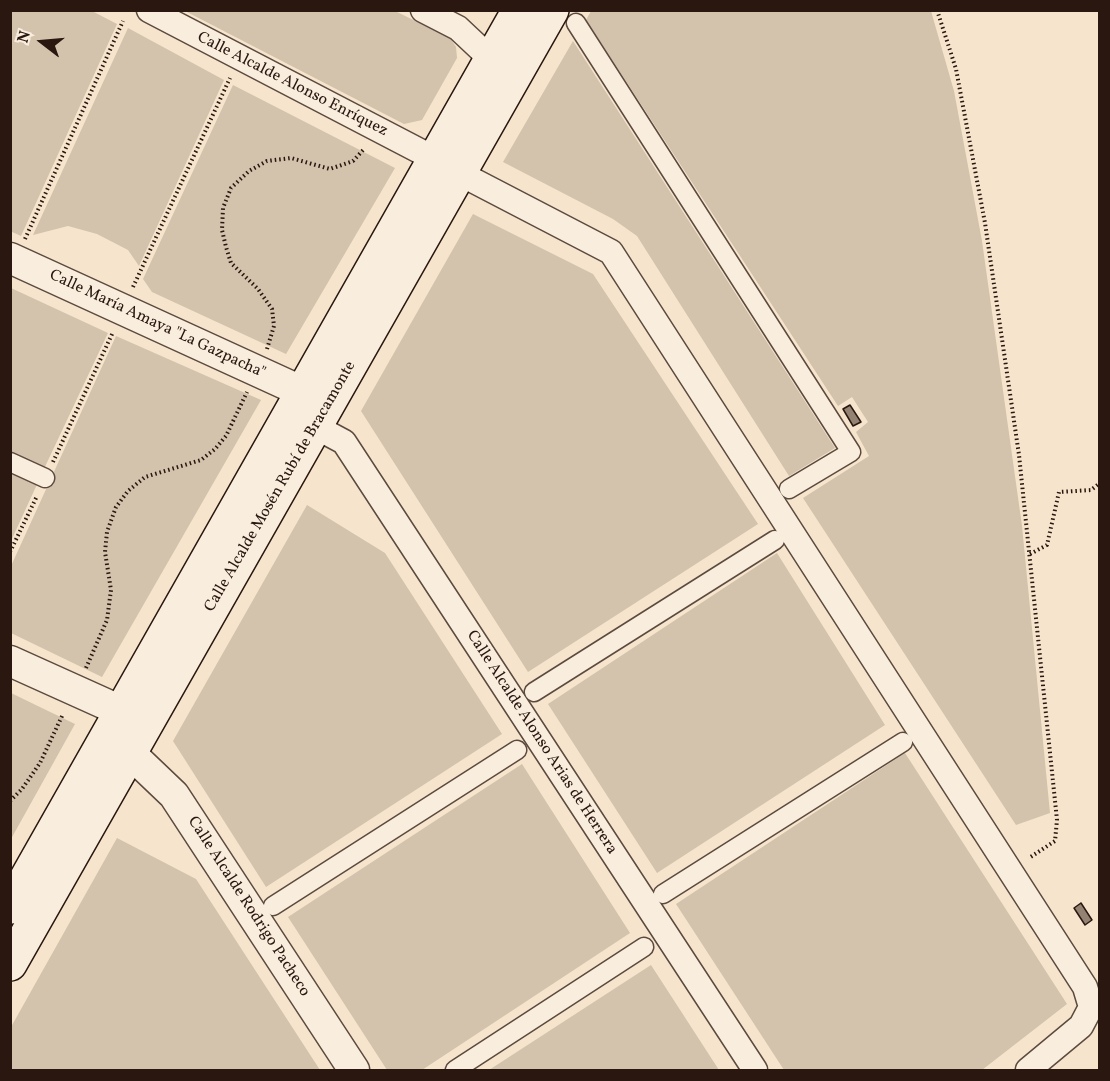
<!DOCTYPE html>
<meta charset="utf-8">
<style>
body{margin:0}
#map{position:relative;width:1110px;height:1081px;overflow:hidden;background:#f6e5cc;font-family:Vollkorn,serif}
canvas{display:block}
.frame{position:absolute;inset:0;border:12px solid #291710;pointer-events:none}
.north{position:absolute;left:12px;top:12px;width:60px;height:60px;-webkit-text-stroke:4px #f9eede;paint-order:stroke;rotate:286deg;font-size:16px;font-weight:700;line-height:24px;text-align:center;color:#291710}
.north::after{content:'';display:block;margin:auto;width:21px;height:27px;background:#291710;clip-path:polygon(50% 0,100% 100%,50% 72%,0 100%)}
</style>
<div id="map">
<canvas width="1110" height="1081"></canvas>
<div class="frame"></div>
<div class="north">N</div>
</div>
<script>
const g = document.querySelector('canvas').getContext('2d');
g.lineJoin = 'round';
function fill(path, color) { g.fillStyle = color; g.fill(path, 'evenodd'); }
const poly = rows => new Path2D(rows.map(r => 'M' + r).join(''));
function strokePath(path, color, width, dash) { g.strokeStyle = color; g.lineWidth = width; g.lineCap = dash ? 'butt' : 'round'; g.setLineDash(dash || []); g.stroke(path); }
function drawText(font, color, halo, rows, align = 'center') {
  g.font = font + ' Vollkorn,serif'; g.lineWidth = 6; g.setLineDash([]); g.textBaseline = 'middle'; g.strokeStyle = halo; g.fillStyle = color; for (const [text, x, y, turn = 0] of rows) {
    g.save(); g.translate(x, y); g.rotate((+turn || 0) * Math.PI / 180); g.textAlign = isNaN(turn) ? turn : align; if (halo) g.strokeText(text, 0, 0); g.fillText(text, 0, 0); g.restore();
  }
}
fill(poly([
 [11,10,92,11,117,24,21,236,10,231],
 [185,11,395,11,450,38,456,47,457,58,422,120,404,124],
 [591,11,931,11,954,91,982,241,1022,526,1050,813,1016,825,803,498,869,456,856,432,868,422,852,397,838,406,586,20],
 [128,28,224,80,139,266,128,250,97,234,68,226,33,235],
 [573,41,835,448,789,476,637,236,613,219,503,162],
 [233,85,395,168,286,354,152,292,143,279],
 [473,214,593,274,758,524,528,672,361,411],
 [11,288,108,333,43,471,11,456],
 [116,336,261,400,102,677,11,633,11,566],
 [11,467,39,480,11,541],
 [307,505,385,553,502,734,266,887,173,741],
 [777,553,885,725,657,873,548,704],
 [11,693,75,724,11,839],
 [905,753,1067,1004,982,1070,784,1070,676,904],
 [522,764,630,933,422,1070,387,1070,288,917],
 [117,838,196,879,320,1070,11,1070,11,1027],
 [651,965,719,1070,489,1070]
]), '#d3c2ac');
const building = poly([
 [850,405,861,422,853,426,843,409,850,405],
 [1081,903,1092,920,1085,925,1074,908,1081,903]
]);
fill(building, '#948272');
strokePath(building, '#291710', 1.5);
const pedestrian = poly([
 [576,23,851,452,789,489],
 [10,462,45,478],
 [534,692,775,540],
 [663,894,903,742],
 [273,906,517,750],
 [455,1070,644,947]
]);
const minor = poly([
 [149,10,435,159],
 [423,10,458,28,491,59],
 [459,173,611,252,1085,987,1091,1007,1081,1026,1028,1070],
 [316,427,344,442,755,1070]
]);
const tertiary = poly([
 [10,258,303,392],
 [10,661,121,711],
 [130,753,174,795,354,1070]
]);
const secondary = poly([
 [10,907,519,10],
 [10,964,552,10]
]);
strokePath(pedestrian, '#5c4a3f', 21);
strokePath(minor, '#5c4a3f', 27);
strokePath(tertiary, '#5c4a3f', 33);
strokePath(secondary, '#291710', 36);
strokePath(poly([
 [937,10,956,69,985,223,1019,455,1057,820,1055,841,1029,858],
 [25,239,123,21],
 [133,287,230,78],
 [267,349,274,326,272,309,258,289,231,263,226,247,222,230,223,208,231,188,249,171,267,161,291,158,330,169,353,161,365,148],
 [53,462,113,332],
 [10,552,37,496],
 [1030,554,1047,545,1059,492,1091,490,1100,483],
 [86,668,107,620,111,590,105,552,107,532,116,507,128,491,145,477,201,460,215,449,226,436,247,392],
 [10,801,22,789,40,763,63,714]
]), '#291710', 4, [1.5, 3]);
strokePath(pedestrian, '#f9eede', 18);
strokePath(minor, '#f9eede', 24);
strokePath(tertiary, '#f9eede', 30);
strokePath(secondary, '#f9eede', 33);
drawText('16px', '#291710', '#f9eede', [
 ["Calle Alcalde Alonso Enríquez",292,85,27],
 ["Calle María Amaya \"La Gazpacha\"",157,325,25],
 ["Calle Alcalde Mosén Rubí de Bracamonte",281,487,-60],
 ["Calle Alcalde Alonso Arias de Herrera",541,743,57],
 ["Calle Alcalde Rodrigo Pacheco",248,907,57]
]);
</script>
